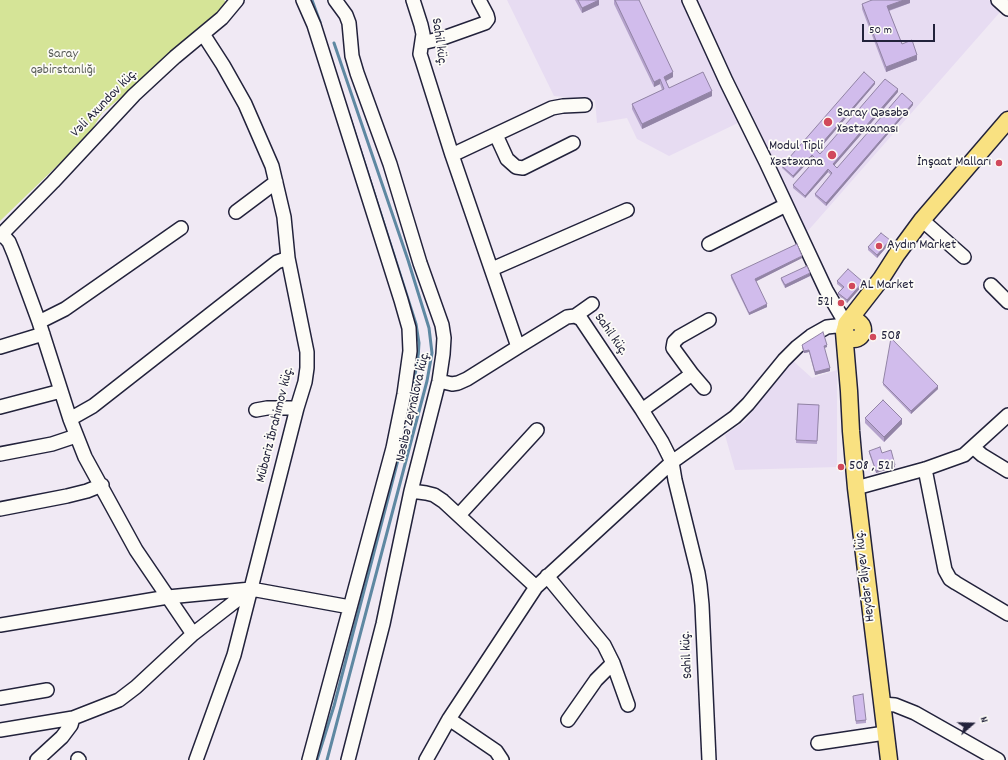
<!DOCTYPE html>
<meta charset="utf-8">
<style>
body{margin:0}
#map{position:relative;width:1008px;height:760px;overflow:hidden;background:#f0e9f4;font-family:Dekko,sans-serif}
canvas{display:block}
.north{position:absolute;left:952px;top:704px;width:40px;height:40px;-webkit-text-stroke:3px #fdfcf7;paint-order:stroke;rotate:70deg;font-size:11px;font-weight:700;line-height:16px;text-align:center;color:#22223b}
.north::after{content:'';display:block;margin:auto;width:14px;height:18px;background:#22223b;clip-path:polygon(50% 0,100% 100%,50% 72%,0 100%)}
.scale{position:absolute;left:862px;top:24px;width:73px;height:18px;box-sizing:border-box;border:2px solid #22223b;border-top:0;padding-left:5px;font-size:12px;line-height:14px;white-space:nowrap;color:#22223b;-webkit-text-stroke:3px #fdfcf7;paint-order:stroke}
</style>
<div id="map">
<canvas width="1008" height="760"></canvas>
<div class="north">N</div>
<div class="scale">50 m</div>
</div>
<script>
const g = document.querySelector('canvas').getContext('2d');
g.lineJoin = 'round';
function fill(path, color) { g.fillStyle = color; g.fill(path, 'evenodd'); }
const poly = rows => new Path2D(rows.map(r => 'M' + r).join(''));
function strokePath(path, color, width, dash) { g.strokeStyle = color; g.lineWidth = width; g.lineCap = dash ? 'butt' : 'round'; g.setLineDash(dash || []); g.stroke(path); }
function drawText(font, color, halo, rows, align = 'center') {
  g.font = font + ' Dekko,sans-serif'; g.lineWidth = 3.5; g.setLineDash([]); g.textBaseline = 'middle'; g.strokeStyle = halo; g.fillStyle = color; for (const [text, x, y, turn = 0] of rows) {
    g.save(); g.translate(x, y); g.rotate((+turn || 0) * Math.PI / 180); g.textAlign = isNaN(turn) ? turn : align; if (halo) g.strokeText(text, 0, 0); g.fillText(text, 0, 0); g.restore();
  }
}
fill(poly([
 [507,0,683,0,740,122,669,156,637,139,627,118,597,123,595,100,554,96],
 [694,0,989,0,1001,11,806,233],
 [792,360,812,378,837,370,837,467,735,470,725,435,745,421]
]), '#e7dcf2');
fill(poly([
 [0,0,224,0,227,3,221,16,102,113,88,136,0,221]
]), '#d5e497');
strokePath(poly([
 [312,0,320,22],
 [317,760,334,706,399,456,418,359,419,343,416,324,349,115],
 [327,760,427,381,432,353,429,328,408,260,334,43]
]), '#5e88a2', 3);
const minor = poly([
 [303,0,314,25,401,300,409,328,410,351,404,394,393,448,309,760],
 [335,0,346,15,349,23,352,56,357,73,390,164,420,263,442,325,444,338,443,354,439,381,411,491,383,624,348,760],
 [413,0,421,25,423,34,420,54,422,60,452,155,518,347,567,317,575,316,581,319,642,410,662,442,672,462,675,480,698,573,700,585,702,605,709,760],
 [689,0,726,81,766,162,826,290,846,324],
 [998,0,1008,9],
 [422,43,443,38,485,23,488,19,487,15,479,0],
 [496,135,507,159,516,167,523,168,573,143],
 [452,155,552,108,563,106,585,105],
 [236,212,276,182],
 [922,220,964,257],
 [2,234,9,242,14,254,39,322,70,419,85,457,136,550,193,634],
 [0,236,53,182,134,95,175,57,222,18,237,0],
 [709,244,786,205],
 [492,269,627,210],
 [991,285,1008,302],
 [575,316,592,304],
 [39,322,65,309,181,228],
 [0,347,43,334],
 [692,374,704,388],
 [439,381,452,384,458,383,467,379,518,347],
 [0,407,61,391],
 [256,410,267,408,297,408],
 [642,410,692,374,673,348,674,342,679,337,709,320],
 [70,419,93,406,277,262,288,258],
 [973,447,982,455,1008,471],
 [0,454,52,444,76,436],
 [925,469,945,570,950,579,956,583,1008,614],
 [856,488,925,469,964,455,1008,415],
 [411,491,426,493,434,495,443,501,536,587],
 [0,509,67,496,87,491,102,485],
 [459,515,537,430],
 [547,576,604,645,613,663,628,705],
 [0,625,168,597,251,589,350,607],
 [0,698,47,690],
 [882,704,895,705,915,713,998,760],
 [449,719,496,751,502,760],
 [568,720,596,680,613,663],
 [0,730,73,718,119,700,136,687,193,634,251,589],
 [818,743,885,733],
 [78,759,79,760],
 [37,760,62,737,71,725,73,718],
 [196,760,234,655,297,408,305,382,307,368,307,352,288,258,284,217,272,166,245,104,223,65,203,34],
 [426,760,449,719,536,587,672,462,735,417,748,404,784,360,797,347,811,336,827,327,836,326,845,328]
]);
const major = poly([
 '845 330a9 9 0 1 1 18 0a9 9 0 1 1-18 0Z',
 [846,324,881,279,897,254,922,220,1008,120],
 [844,332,849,391,851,431,856,488,889,760]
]);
strokePath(minor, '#22223b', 16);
strokePath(major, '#22223b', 19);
strokePath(minor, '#fdfcf7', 13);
strokePath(major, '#f9e181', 16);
fill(poly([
 [575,0,598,0,599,5,582,13],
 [614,0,639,0,673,77,666,81,669,88,712,96,642,129,632,109,632,104,662,90,660,84,654,87,614,4],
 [910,0,910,3,889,11,902,44,917,60,886,72,862,9,862,4],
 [875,84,817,151,820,154,898,92,834,165,837,168,913,105,826,206,815,196,815,194,831,175,828,172,805,198,793,188,793,185,815,160,812,158,793,178,782,168,782,166],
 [890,243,877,258,868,250,868,247],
 [802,258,756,281,767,307,749,315,731,278,731,275],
 [810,276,785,288,781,280,781,278],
 [837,281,863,285,847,303,838,295,838,293,842,288,837,284],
 [802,345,827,347,824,348,830,371,815,375,809,352,804,353,802,348],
 [883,383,938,389,911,414,883,385],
 [798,404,819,405,817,444,796,443],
 [865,418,902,424,884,442,865,423],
 [869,451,882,453,895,467,876,473,869,453],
 [853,698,866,720,866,723,856,724]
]), '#b4a2cb');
fill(poly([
 [599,0,599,5,582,13,582,8],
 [904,0,910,0,910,3,887,11,887,6],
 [917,55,917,60,886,72,886,67],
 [673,72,673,77,664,82,664,77],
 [660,79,660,84,654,87,654,82],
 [875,82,875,84,816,153,816,150],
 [898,89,898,92,833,167,833,164],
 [712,91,712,96,642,129,642,124],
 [913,103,913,105,826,206,826,203],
 [812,155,812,158,793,178,793,176],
 [828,169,828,172,805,198,805,196],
 [890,240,890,243,877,258,877,255],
 [802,256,802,258,755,282,755,279],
 [810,273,810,276,785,288,785,285],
 [863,282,863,285,847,303,847,300],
 [767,304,767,307,749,315,749,313],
 [827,345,827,347,824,348,824,346],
 [809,350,809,352,804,353,804,351],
 [830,368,830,371,815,375,815,372],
 [938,386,938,389,911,414,911,411],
 [902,419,902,424,884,442,884,437],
 [895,465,895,467,876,473,876,471]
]), '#9284a5');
const building = poly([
 [578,0,599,0,582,8,578,0],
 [615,0,639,0,673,72,664,77,669,88,703,72,712,91,642,124,632,104,664,89,660,79,654,82,615,0],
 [872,0,904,0,887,6,902,44,912,40,917,55,886,67,862,4,872,0],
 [864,72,875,82,816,150,820,154,885,79,898,89,833,164,837,168,902,93,913,103,826,203,815,194,832,173,828,169,805,196,793,185,816,159,812,155,793,176,782,166,864,72],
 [881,233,890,240,877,255,868,247,881,233],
 [797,244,802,256,755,279,767,304,749,313,731,275,797,244],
 [807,266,810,273,785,285,781,278,807,266],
 [848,269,863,282,847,300,838,293,844,287,837,281,848,269],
 [823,332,827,345,824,346,830,368,815,372,809,350,804,351,802,345,823,332],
 [891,338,938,386,911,411,883,383,891,338],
 [883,400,902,419,884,437,865,418,883,400],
 [798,404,819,405,817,441,796,440,798,404],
 [880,447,882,453,891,450,895,465,876,471,869,451,880,447],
 [863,694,866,720,856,721,853,696,863,694]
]);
fill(building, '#d1bcec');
strokePath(building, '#9284a5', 1);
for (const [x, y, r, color] of [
 [828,122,5,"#d1495b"],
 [832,155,5,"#d1495b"],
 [999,163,4,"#d1495b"],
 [879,246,4,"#d1495b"],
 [852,286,4,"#d1495b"],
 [841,303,4,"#d1495b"],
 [873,337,4,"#d1495b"],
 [841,467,4,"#d1495b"]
]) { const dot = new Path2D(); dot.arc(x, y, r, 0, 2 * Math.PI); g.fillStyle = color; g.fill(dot); strokePath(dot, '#fdfcf7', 1.5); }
drawText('14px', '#22223b', '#fdfcf7', [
 ["Sahil küç.",438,42,82],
 ["Vəli Axundov küç.",105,104,-46],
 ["Sahil küç.",610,335,55],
 ["Nəsibə Zeynalova küç.",414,407,-77],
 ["Mübariz İbrahimov küç.",276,425,-76],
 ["Heydər Əliyev küç.",866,576,-97],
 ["Sahil küç.",688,655,-93]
]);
drawText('14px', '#585c57', '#fdfcf7', [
 ["Saray",63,55],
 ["qəbirstanlığı",63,71]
]);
drawText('14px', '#22223b', '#fdfcf7', [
 ["Saray Qəsəbə",837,114],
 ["Xəstəxanası",837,130],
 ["Modul Tipli",823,147,"right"],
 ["Xəstəxana",823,163,"right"],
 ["İnşaat Malları",991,163,"right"],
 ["Aydın Market",887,246],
 ["AL Market",860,286],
 ["521",833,303,"right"],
 ["508",881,337],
 ["508 , 521",849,467]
], 'left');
</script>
